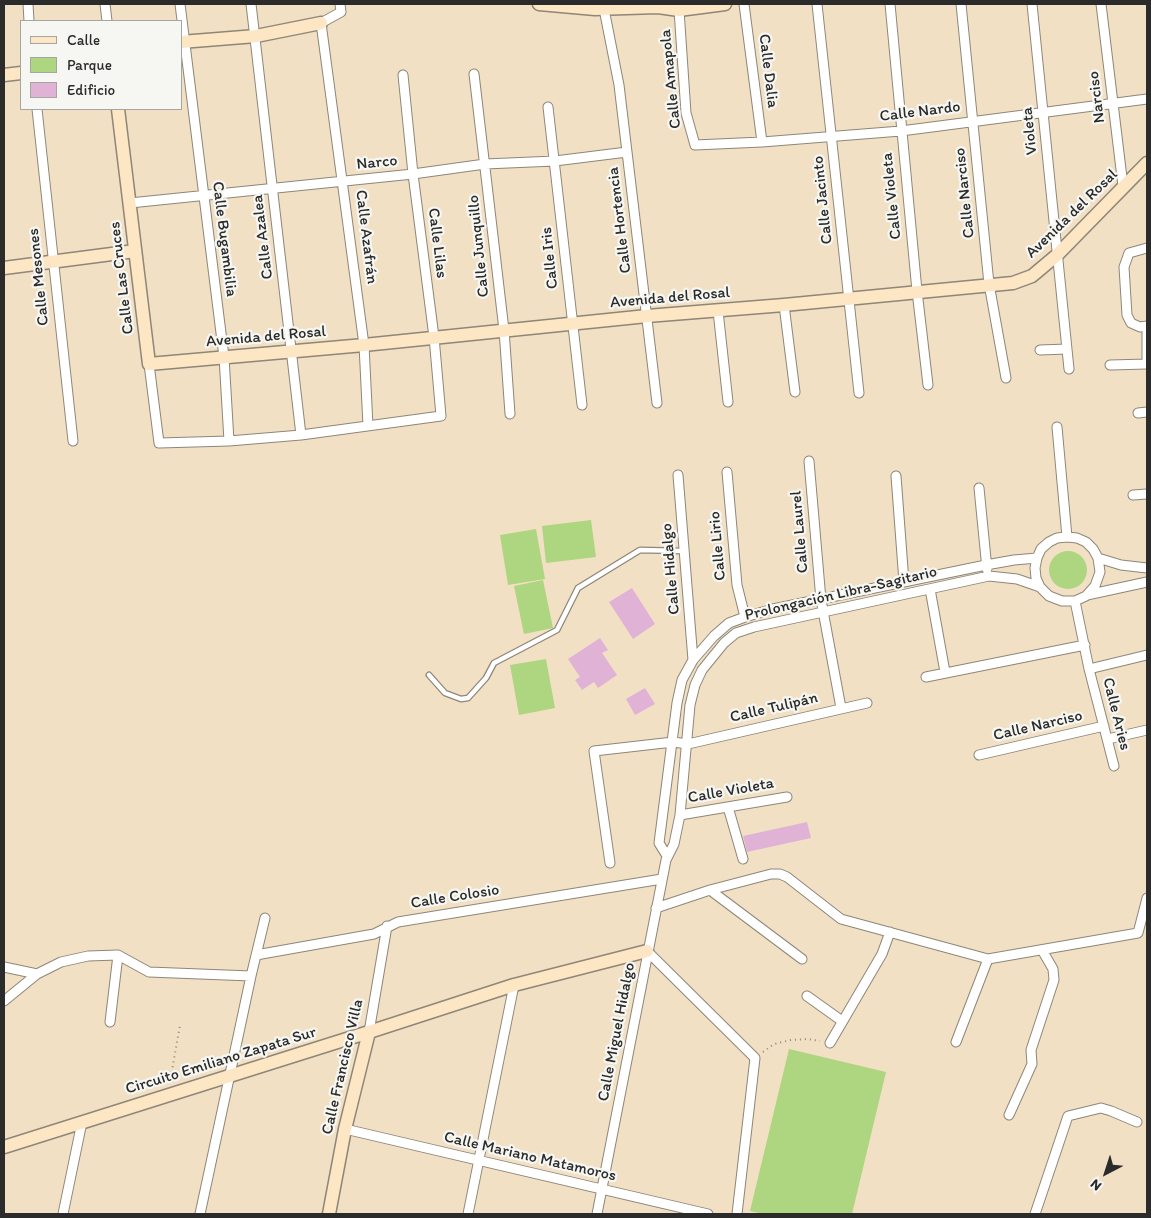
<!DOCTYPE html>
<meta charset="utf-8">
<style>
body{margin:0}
#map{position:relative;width:1151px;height:1218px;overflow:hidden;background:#f2e0c5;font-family:Itim,sans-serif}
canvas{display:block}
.frame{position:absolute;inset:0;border:5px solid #2b2b2b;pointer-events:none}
.legend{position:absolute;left:20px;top:20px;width:162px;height:90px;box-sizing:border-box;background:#f6f6f2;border:1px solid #a5a5a2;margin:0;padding:6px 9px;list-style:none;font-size:15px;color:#2b2b2b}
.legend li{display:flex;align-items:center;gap:10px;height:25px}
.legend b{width:25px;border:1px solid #a5a5a2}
.north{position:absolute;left:1081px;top:1148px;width:50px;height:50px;-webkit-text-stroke:4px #f6f6f2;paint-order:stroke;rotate:220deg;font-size:14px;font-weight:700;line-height:20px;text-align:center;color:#2b2b2b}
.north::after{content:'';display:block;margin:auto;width:18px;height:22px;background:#2b2b2b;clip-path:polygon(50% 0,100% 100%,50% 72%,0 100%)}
</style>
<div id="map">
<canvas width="1151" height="1218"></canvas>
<div class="frame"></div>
<ul class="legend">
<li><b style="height:6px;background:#fce6c4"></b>Calle</li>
<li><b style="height:14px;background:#aed580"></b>Parque</li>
<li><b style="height:14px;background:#e0b2d6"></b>Edificio</li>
</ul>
<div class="north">N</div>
</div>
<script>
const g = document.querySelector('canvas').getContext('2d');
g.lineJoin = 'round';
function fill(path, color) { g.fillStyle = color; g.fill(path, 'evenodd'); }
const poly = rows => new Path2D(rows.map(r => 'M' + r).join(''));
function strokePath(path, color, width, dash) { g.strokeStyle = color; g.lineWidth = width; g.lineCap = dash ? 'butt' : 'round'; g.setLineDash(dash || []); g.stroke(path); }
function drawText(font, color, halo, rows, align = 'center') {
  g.font = font + ' Itim,sans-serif'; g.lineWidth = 4.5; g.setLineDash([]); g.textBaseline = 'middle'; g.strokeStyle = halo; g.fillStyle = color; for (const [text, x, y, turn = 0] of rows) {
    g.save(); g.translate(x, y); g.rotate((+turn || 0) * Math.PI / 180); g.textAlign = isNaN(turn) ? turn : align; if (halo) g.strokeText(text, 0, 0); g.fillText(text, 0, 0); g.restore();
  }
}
fill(poly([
 [591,520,596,557,546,563,542,526],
 [536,529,545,579,508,585,500,535],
 '1049 570a19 19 0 1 1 38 0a19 19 0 1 1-38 0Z',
 [543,580,553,628,524,634,514,586],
 [546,659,555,708,519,715,510,665],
 [789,1049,886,1072,852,1214,764,1214,750,1211]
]), '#aed580');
fill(poly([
 [632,588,655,624,633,639,609,602],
 [600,638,608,650,602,653,617,675,598,688,594,682,582,690,575,680,580,677,568,659],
 [645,688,655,704,635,715,626,699],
 [807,822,811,838,747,852,743,836]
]), '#e0b2d6');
const lane = poly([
 [429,675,445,693,461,699,468,698,486,678,494,663,557,630,578,588,640,550,684,551]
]);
const street = poly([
 [28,4,29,21],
 [105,4,107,21],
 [180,4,224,357,229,441],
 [251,4,301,435],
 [340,4,341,12,321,23,364,345,368,426],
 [744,4,762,142],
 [817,4,859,393],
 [890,4,917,291,928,385],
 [961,4,989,284,1006,378],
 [1032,4,1069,369],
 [1101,4,1123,186],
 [604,9,619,85,657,403],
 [679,10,686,113,695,145,762,142,901,131,1147,99],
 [474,74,504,330,510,414],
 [548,107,582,405],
 [37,109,73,441],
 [130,203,413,174,485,164,555,161,627,152],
 [1147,248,1129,253,1124,267,1127,315,1131,323,1140,327,1147,326],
 [784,305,795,392],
 [718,311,728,402],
 [1040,350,1067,349],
 [149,364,159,443,229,441,301,435,441,416,434,337,413,174,403,75],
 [1110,365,1147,364,1147,326],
 [1138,413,1147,412],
 [1057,427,1067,537],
 [809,461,821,600,841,708],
 [727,472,737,585,745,617],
 [678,475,693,660],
 [896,476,904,582],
 [979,488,987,569],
 [1133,495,1147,494],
 [1098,558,1121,565,1147,568],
 [930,589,945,672],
 [1087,595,1147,582],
 [1075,601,1089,669,1114,766],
 [1089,669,1147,655],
 [926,677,1085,645],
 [1108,739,1147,730],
 [979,755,1104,726],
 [728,807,743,859],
 [680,815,787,797],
 [667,856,659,843,677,703,682,680,693,660,714,636,729,623,745,617,773,609,986,565,1014,560,1037,558],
 [610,863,594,751,673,742,688,744,867,703],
 [710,890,802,959],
 [656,908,710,890,771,874,780,874,787,877,841,919,988,959,1138,933,1147,898],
 [647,951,755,1058,737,1214],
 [256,955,374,934,398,922,662,879],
 [4,967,37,974],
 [807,996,842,1021],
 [4,1001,37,974,61,962,88,956,118,955,149,972,251,976],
 [110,1022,118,955],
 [369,1032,387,926],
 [956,1042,988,959],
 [830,1043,882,954,890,932],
 [1009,1115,1032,1064,1031,1050,1054,980,1053,969,1042,950],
 [345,1129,708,1214],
 [63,1214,82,1122],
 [200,1214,251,976,265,918],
 [468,1214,514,985],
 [597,1214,666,860,674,844,680,815,690,705,695,685,702,670,724,643,736,633,754,627,989,576,1017,579,1040,587,1049,596,1062,601,1075,601,1086,596,1095,586,1100,572,1098,558,1093,549,1086,542,1077,538,1067,537,1057,538,1049,542,1041,549,1037,558,1035,568,1036,578,1040,587],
 [1035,1214,1068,1116,1101,1108,1111,1111,1137,1122]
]);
const secondary = poly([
 [539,4,595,9,658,7,679,10,725,4],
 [181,42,256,36,321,23],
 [4,75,21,73],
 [118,109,149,364,364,345,647,316,784,305,1013,283,1032,276,1057,255,1147,163],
 [4,268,135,251],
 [4,1147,369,1032,514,985,647,951],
 [329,1214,345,1129,369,1032]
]);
strokePath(lane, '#8e8678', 7);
strokePath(street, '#8e8678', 11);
strokePath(secondary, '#8e8678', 15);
strokePath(poly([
 [763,1052,774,1044,791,1040,807,1039,820,1041],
 [170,1082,180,1025]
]), '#8e8678', 2, [1, 4]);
strokePath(lane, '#fff', 4.5);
strokePath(street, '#fff', 9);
strokePath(secondary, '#fce6c4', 12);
drawText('16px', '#2b2b2b', '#f6f6f2', [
 ["Calle Dalia",768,71,83],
 ["Calle Amapola",671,79,-96],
 ["Narciso",1097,97,-97],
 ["Calle Nardo",920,112,-7],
 ["Violeta",1030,131,-96],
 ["Narco",377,163,-6],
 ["Calle Narciso",965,193,-96],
 ["Calle Violeta",892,196,-96],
 ["Calle Jacinto",823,200,-96],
 ["Avenida del Rosal",1072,214,-44],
 ["Calle Hortencia",620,220,-97],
 ["Calle Azalea",263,237,-97],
 ["Calle Azafrán",366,237,83],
 ["Calle Bugambilia",224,239,83],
 ["Calle Lilas",437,243,83],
 ["Calle Junquillo",479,246,-96],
 ["Calle Iris",550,258,-96],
 ["Calle Mesones",39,277,-96],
 ["Calle Las Cruces",122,278,-97],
 ["Avenida del Rosal",670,298,-5],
 ["Avenida del Rosal",266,337,-5],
 ["Calle Laurel",800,532,-95],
 ["Calle Lirio",718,546,-95],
 ["Calle Hidalgo",671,569,-95],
 ["Prolongación Libra-Sagitario",841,594,-13],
 ["Calle Tulipán",774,708,-13],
 ["Calle Aries",1116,714,76],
 ["Calle Narciso",1038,726,-13],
 ["Calle Violeta",731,791,-10],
 ["Calle Colosio",455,897,-9],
 ["Calle Miguel Hidalgo",617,1032,-79],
 ["Circuito Emiliano Zapata Sur",221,1061,-17],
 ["Calle Francisco Villa",343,1067,-77],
 ["Calle Mariano Matamoros",530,1157,13]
]);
</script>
